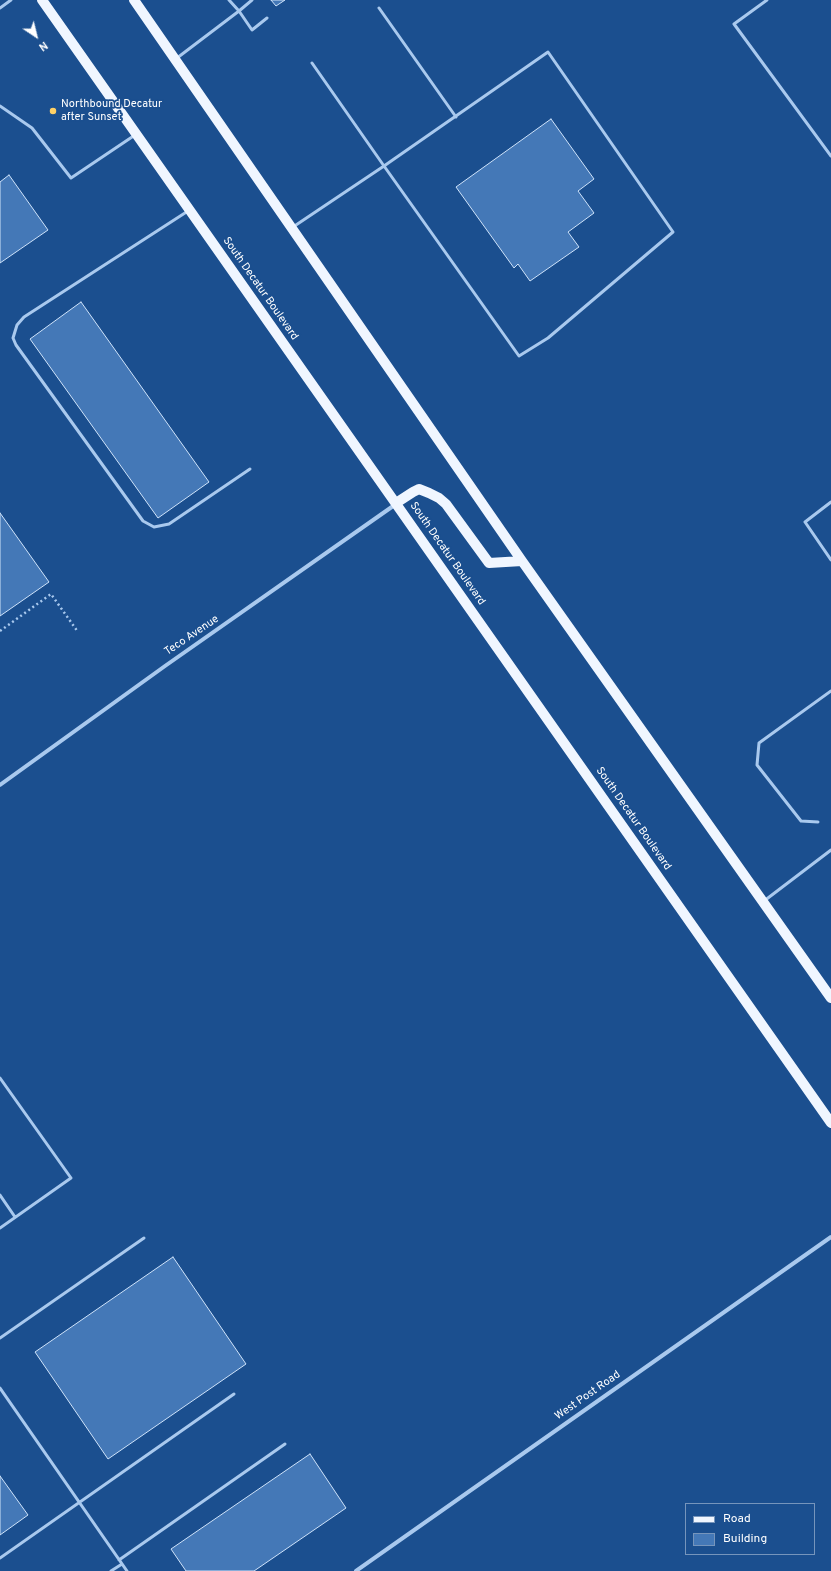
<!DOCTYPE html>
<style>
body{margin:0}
#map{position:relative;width:831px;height:1571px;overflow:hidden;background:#1b4f8f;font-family:Overpass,sans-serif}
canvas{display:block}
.legend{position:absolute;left:685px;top:1503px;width:130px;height:52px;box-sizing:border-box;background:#1b4f8f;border:1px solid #7695bc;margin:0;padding:5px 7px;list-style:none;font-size:12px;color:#fff}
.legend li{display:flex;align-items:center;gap:8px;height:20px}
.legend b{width:20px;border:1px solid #7695bc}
.north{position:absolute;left:16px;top:16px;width:40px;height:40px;-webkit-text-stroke:3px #1b4f8f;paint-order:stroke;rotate:145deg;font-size:11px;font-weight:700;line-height:16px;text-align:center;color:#fff}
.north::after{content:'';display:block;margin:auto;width:14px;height:18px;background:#fff;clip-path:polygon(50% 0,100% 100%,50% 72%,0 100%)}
</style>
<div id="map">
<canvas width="831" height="1571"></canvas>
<ul class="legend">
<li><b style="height:5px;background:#f0f6ff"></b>Road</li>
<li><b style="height:11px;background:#4478b7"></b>Building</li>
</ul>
<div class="north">N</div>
</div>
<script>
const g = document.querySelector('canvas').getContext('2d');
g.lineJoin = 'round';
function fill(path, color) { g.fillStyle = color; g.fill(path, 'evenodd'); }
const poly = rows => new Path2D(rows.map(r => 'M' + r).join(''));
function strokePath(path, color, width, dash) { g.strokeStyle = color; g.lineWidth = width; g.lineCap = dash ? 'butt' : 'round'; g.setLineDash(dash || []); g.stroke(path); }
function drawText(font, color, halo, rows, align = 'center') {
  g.font = font + ' Overpass,sans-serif'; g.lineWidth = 3.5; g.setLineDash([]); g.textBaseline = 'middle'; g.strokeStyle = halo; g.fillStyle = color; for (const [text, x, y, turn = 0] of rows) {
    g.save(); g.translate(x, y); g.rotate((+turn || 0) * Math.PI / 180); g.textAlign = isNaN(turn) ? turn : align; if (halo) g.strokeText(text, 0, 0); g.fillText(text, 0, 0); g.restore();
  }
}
const building = poly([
 [271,0,285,0,276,6,271,0],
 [551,119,594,179,578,191,594,213,568,232,579,247,530,281,518,264,514,268,456,187,551,119],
 [9,175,48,230,0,263,0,182,9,175],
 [81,302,209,482,158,518,30,339,81,302],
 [0,513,49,582,0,616,0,513],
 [173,1257,246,1364,108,1459,35,1352,173,1257],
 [310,1454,346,1508,254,1571,186,1571,171,1549,310,1454],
 [0,1476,28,1515,0,1535,0,1476]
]);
fill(building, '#4478b7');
strokePath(building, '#cfe3fa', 1);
strokePath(poly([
 [0,631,51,594,78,632]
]), '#a9c9ee', 2.5, [2, 3]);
strokePath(poly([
 [229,0,239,11,252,0],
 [767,0,734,24,831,156],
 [0,8,11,0],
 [379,8,456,117],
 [177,58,239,11,252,30,267,18],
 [0,106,32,128,71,178,135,135],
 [188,211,24,317,17,325,13,338,16,345,143,521,154,527,169,524,250,469],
 [293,227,384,166,548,52,673,232,548,338,519,356,384,166,312,63],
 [831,502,805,522,831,560],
 [818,822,801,821,757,765,759,743,831,691],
 [764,901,831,850],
 [0,1078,71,1178,0,1228],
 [0,1195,15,1217],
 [0,1338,144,1238],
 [0,1388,127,1571],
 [0,1558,234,1394],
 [119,1560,285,1444],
 [111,1571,122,1564]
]), '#a9c9ee', 3);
strokePath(poly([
 [0,785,165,666,396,504],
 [356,1571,831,1237]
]), '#a9c9ee', 4);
strokePath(poly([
 [42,0,831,1123],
 [134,0,522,561,831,998],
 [396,503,413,492,419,489,429,493,439,498,446,504,489,563,522,561]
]), '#f0f6ff', 10);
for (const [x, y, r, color] of [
 [53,111,4,"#ffd166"]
]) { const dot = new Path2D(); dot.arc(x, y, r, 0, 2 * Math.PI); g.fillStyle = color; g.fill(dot); strokePath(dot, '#1b4f8f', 1.5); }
drawText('11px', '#fff', '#1b4f8f', [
 ["Northbound Decatur",61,105],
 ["after Sunset",61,118]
], 'left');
drawText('11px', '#fff', '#1b4f8f', [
 ["South Decatur Boulevard",260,289,55],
 ["South Decatur Boulevard",447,554,55],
 ["Teco Avenue",192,636,-34],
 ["South Decatur Boulevard",633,819,55],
 ["West Post Road",588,1396,-35]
]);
</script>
